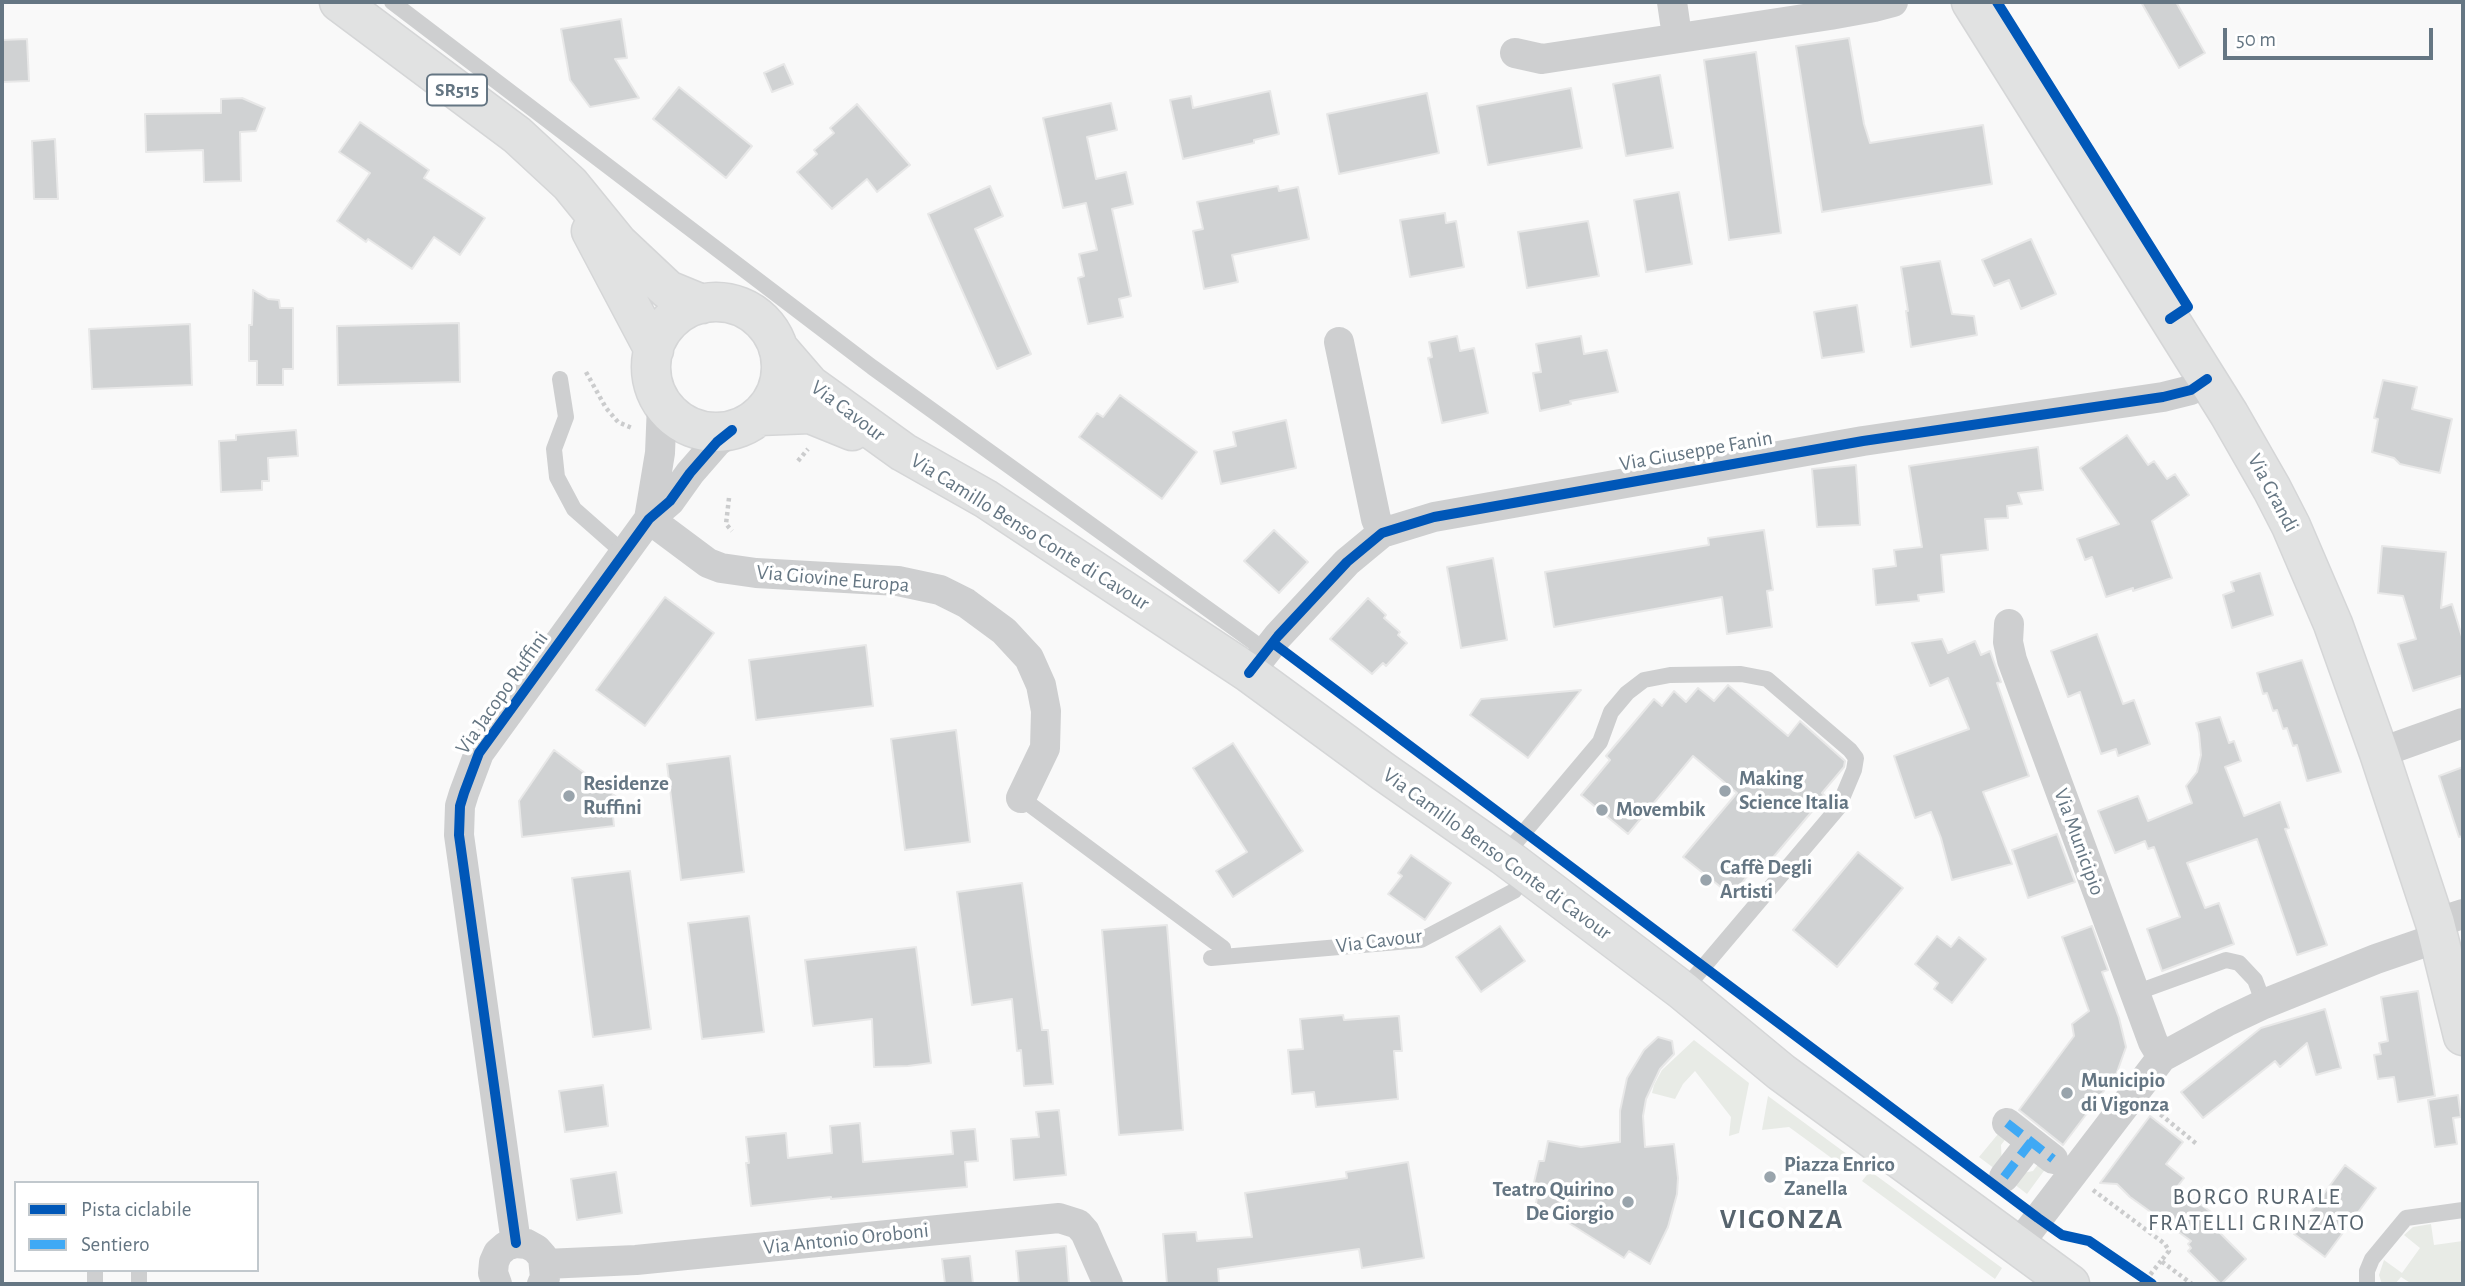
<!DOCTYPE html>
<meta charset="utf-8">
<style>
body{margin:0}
#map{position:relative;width:2465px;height:1286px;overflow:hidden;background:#f9f9f9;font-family:"Alegreya Sans",sans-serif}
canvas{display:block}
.frame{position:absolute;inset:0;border:4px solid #657683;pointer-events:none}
.legend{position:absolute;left:14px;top:1181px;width:245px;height:91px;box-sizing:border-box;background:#fff;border:2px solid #c1c8cd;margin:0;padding:9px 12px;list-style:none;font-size:21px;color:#657683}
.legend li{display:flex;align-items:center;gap:14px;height:35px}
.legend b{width:35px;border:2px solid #c1c8cd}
.scale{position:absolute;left:2223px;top:28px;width:210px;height:32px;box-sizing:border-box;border:4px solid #657683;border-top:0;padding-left:9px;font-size:21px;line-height:24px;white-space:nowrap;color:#657683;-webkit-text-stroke:5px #fff;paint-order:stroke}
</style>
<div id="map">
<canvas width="2465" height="1286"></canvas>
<div class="frame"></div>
<ul class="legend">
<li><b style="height:9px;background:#0057b8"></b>Pista ciclabile</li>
<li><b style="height:9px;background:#3fa9f5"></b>Sentiero</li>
</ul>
<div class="scale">50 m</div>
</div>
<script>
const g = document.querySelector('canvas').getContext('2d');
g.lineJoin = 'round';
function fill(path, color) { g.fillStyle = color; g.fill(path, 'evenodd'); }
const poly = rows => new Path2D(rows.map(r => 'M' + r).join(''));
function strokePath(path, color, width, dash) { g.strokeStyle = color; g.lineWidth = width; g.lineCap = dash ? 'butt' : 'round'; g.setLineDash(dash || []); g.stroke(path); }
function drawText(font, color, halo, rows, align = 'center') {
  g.font = font + ' "Alegreya Sans",sans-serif'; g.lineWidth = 7; g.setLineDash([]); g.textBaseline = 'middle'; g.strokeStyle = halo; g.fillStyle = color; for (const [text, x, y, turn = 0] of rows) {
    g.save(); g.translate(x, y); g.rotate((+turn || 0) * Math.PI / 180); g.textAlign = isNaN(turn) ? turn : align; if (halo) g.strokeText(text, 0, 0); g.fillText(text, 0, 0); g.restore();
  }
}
fill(poly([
 [1694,1040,1749,1083,1739,1133,1729,1136,1731,1117,1695,1071,1683,1084,1675,1099,1652,1093,1654,1085,1662,1070],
 [1768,1096,1859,1163,1852,1173,1789,1127,1762,1130],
 [2003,1128,2010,1133,2001,1145,2002,1168,1999,1172,1979,1157],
 [2042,1159,2049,1164,2027,1194,2009,1180,2013,1175,2033,1171],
 [1870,1171,2002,1268,1995,1279,1862,1181],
 [2431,1224,2434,1245,2463,1241,2463,1284,2412,1284,2401,1277,2395,1284,2382,1284,2379,1275,2384,1260,2402,1273,2420,1248,2404,1235,2413,1227]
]), '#e8ebe6');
const building = poly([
 [2141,2,2176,2,2205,53,2179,68,2141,2],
 [621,19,627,58,615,59,639,98,590,107,570,80,561,29,621,19],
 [1849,38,1864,124,1870,143,1983,125,1992,184,1822,212,1796,46,1849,38],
 [27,39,29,81,2,82,2,40,27,39],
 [1756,52,1781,233,1729,240,1704,60,1756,52],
 [784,64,793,84,772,92,764,73,784,64],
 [1660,75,1673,148,1626,156,1613,84,1660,75],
 [679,87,752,146,726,178,653,119,679,87],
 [1571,88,1582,148,1488,165,1477,106,1571,88],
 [1270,91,1279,134,1254,140,1254,143,1183,159,1170,100,1191,96,1193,108,1270,91],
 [1427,93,1439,153,1339,174,1327,114,1427,93],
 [242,98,265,108,256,131,240,132,241,181,204,182,203,150,146,152,145,114,221,113,221,99,242,98],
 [1111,103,1117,130,1087,137,1096,179,1126,172,1133,204,1112,209,1131,296,1119,299,1123,317,1088,324,1078,278,1084,276,1079,254,1097,250,1086,203,1063,208,1043,118,1111,103],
 [857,104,910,165,877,192,867,179,832,209,797,172,817,154,814,150,834,133,830,128,857,104],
 [360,122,429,170,424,178,485,218,460,255,434,237,412,269,368,239,366,242,337,221,370,173,339,152,360,122],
 [55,139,58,199,34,199,32,141,55,139],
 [990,186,1003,216,975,229,1031,354,997,369,928,214,990,186],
 [1278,186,1279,191,1298,187,1309,239,1232,255,1238,282,1204,289,1193,231,1203,229,1197,202,1278,186],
 [1679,192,1692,264,1646,272,1634,200,1679,192],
 [1445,213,1446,223,1456,221,1464,267,1410,277,1400,220,1445,213],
 [1588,221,1599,276,1527,288,1518,232,1588,221],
 [2031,239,2056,294,2021,309,2009,280,1994,286,1982,260,2031,239],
 [1940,261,1952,314,1974,316,1977,335,1911,347,1906,311,1908,311,1901,267,1940,261],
 [253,290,268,299,279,300,280,308,293,308,293,369,283,369,283,385,257,385,257,361,249,361,249,325,252,325,253,290],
 [1857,305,1864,352,1822,358,1814,312,1857,305],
 [459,323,460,382,338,385,337,326,459,323],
 [190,324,192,385,92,389,89,329,190,324],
 [1457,336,1460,351,1474,348,1488,413,1442,423,1428,358,1432,357,1429,342,1457,336],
 [1581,336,1584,354,1607,350,1618,392,1570,401,1571,404,1540,411,1533,373,1541,372,1536,344,1581,336],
 [2383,380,2417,387,2412,409,2452,419,2440,473,2400,464,2394,458,2372,452,2378,419,2374,418,2383,380],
 [1120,395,1197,452,1162,499,1079,437,1097,413,1103,417,1120,395],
 [1286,420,1296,468,1221,484,1214,451,1236,446,1233,432,1286,420],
 [296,430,298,456,268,458,269,481,262,481,262,490,221,492,219,441,236,440,236,435,296,430],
 [2127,435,2148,465,2154,461,2167,479,2175,474,2189,495,2152,521,2172,578,2133,591,2133,588,2106,597,2092,557,2085,560,2077,539,2119,524,2080,468,2127,435],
 [2038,447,2043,490,2018,493,2022,504,2007,506,2008,518,1985,519,1988,550,1941,555,1944,592,1918,595,1919,601,1876,605,1873,569,1896,566,1894,550,1922,547,1909,466,2038,447],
 [1856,465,1860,525,1817,527,1812,469,1856,465],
 [1274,530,1308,562,1279,593,1244,561,1274,530],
 [1764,530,1773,590,1767,591,1772,627,1727,634,1722,597,1554,627,1545,572,1709,545,1708,538,1764,530],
 [2382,546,2446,552,2441,608,2452,604,2463,640,2463,675,2413,691,2398,644,2416,639,2403,596,2378,593,2382,546],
 [1493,558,1507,640,1461,648,1447,567,1493,558],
 [2260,573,2273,615,2232,628,2223,595,2234,591,2231,582,2260,573],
 [665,597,714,633,645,726,596,690,665,597],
 [1368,598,1386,615,1384,618,1400,632,1398,635,1407,643,1386,666,1383,663,1372,674,1330,639,1368,598],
 [2097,634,2123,704,2134,700,2150,744,2118,756,2116,749,2101,754,2080,692,2068,697,2051,651,2097,634],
 [1942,639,1948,653,1975,641,1981,655,1990,651,2001,682,1997,683,2029,776,1983,792,2012,864,1952,880,1941,838,1931,812,1915,818,1894,756,1969,729,1948,678,1930,686,1912,643,1942,639],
 [866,645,873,706,756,720,749,660,866,645],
 [2302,660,2341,772,2307,781,2297,745,2293,746,2287,728,2283,729,2277,710,2273,711,2267,693,2263,694,2257,673,2302,660],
 [1728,685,1788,736,1800,721,1845,761,1844,767,1822,793,1825,796,1765,867,1758,862,1732,896,1683,857,1737,793,1693,756,1628,834,1581,795,1610,760,1606,756,1654,699,1662,706,1674,691,1686,702,1698,688,1714,701,1728,685],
 [1581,690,1528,758,1470,715,1481,699,1581,690],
 [2220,717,2229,743,2234,741,2241,761,2225,767,2244,816,2280,802,2289,828,2285,829,2327,945,2297,955,2257,839,2187,863,2205,908,2219,903,2234,944,2162,971,2147,929,2180,917,2154,847,2148,849,2145,841,2115,853,2098,811,2138,796,2148,821,2192,803,2186,786,2197,772,2201,755,2199,733,2196,723,2220,717],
 [956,730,970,842,905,850,891,739,956,730],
 [1233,743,1303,851,1233,897,1216,871,1247,852,1193,768,1233,743],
 [554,750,610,792,637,813,613,816,614,826,522,837,519,801,554,750],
 [730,756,744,872,681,880,667,764,730,756],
 [2463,767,2463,836,2459,837,2439,776,2463,767],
 [2057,834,2075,882,2028,898,2012,850,2057,834],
 [1858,852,1903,888,1837,967,1793,930,1858,852],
 [1411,855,1451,883,1425,920,1388,894,1402,876,1398,873,1411,855],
 [630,871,651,1029,593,1037,572,878,630,871],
 [1022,883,1042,1030,1048,1030,1053,1084,1024,1086,1021,1050,1017,1051,1012,999,972,1005,957,892,1022,883],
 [749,916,764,1032,702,1039,688,923,749,916],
 [1167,925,1183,1130,1119,1135,1102,930,1167,925],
 [1500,926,1525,961,1481,992,1456,957,1500,926],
 [2092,926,2108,970,2102,972,2119,1018,2126,1047,2116,1075,2063,1145,2019,1110,2074,1036,2072,1024,2089,1011,2062,937,2092,926],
 [1937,936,1951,947,1959,937,1986,959,1952,1003,1934,989,1938,983,1915,964,1937,936],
 [916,947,931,1063,908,1066,874,1067,872,1019,813,1026,805,960,916,947],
 [2418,991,2435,1096,2398,1102,2394,1077,2378,1079,2374,1055,2381,1054,2379,1043,2388,1041,2381,997,2418,991],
 [2325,1009,2341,1068,2316,1075,2307,1043,2280,1067,2275,1061,2203,1118,2181,1092,2261,1028,2325,1009],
 [1343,1015,1344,1020,1399,1016,1402,1051,1394,1051,1398,1099,1316,1107,1314,1092,1292,1094,1288,1050,1303,1049,1300,1019,1343,1015],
 [1658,1037,1672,1041,1674,1054,1660,1069,1646,1099,1643,1116,1645,1147,1674,1144,1678,1178,1677,1194,1668,1227,1650,1264,1629,1251,1624,1258,1564,1220,1534,1215,1538,1192,1532,1191,1539,1161,1544,1161,1548,1141,1581,1147,1620,1142,1620,1111,1627,1078,1644,1050,1658,1037],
 [603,1085,608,1126,565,1132,559,1091,603,1085],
 [2458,1095,2461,1117,2453,1118,2457,1144,2435,1147,2428,1100,2458,1095],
 [1059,1110,1066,1175,1014,1180,1011,1139,1039,1137,1036,1112,1059,1110],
 [2150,1116,2183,1142,2166,1164,2184,1178,2177,1187,2211,1212,2206,1219,2246,1259,2221,1284,2188,1251,2191,1248,2188,1244,2191,1241,2130,1197,2117,1184,2100,1183,2150,1116],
 [860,1123,863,1162,953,1154,951,1131,975,1129,978,1161,965,1162,967,1187,831,1199,831,1197,751,1206,746,1163,749,1163,746,1137,786,1133,788,1158,832,1153,830,1126,860,1123],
 [1408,1162,1424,1258,1362,1268,1359,1249,1218,1269,1219,1284,1167,1284,1163,1234,1196,1232,1197,1241,1252,1237,1245,1193,1347,1178,1346,1172,1408,1162],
 [2345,1165,2376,1188,2325,1257,2294,1234,2345,1165],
 [616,1172,622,1213,577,1220,571,1179,616,1172],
 [1066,1246,1069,1284,1019,1284,1016,1251,1066,1246],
 [970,1256,973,1284,945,1284,942,1259,970,1256]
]);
fill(building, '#d0d2d3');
strokePath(building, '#e8e8e8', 2);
const secondary = poly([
 [1971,2,2229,414,2272,489,2291,526,2333,624,2379,753,2435,923,2463,1036]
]);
const primary = poly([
 [339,2,517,135,570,184,618,243,668,290,702,304],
 [591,231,654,350],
 '651 367a65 65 0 1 1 130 0a65 65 0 1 1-130 0Z',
 [778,348,810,385,903,452,986,499,1249,673,1384,772,1504,856,1683,991,1781,1072,2070,1284],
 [759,416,810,414,852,431]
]);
strokePath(secondary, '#d5d6d7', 41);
strokePath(primary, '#d5d6d7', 41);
strokePath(poly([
 [586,372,606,408,618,422,632,428],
 [798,461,808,449],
 [729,498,726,524,732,531],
 [2155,1110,2198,1145],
 [2093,1190,2165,1244,2169,1251,2161,1261,2192,1284],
 [2146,1280,2161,1261]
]), '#cbcccd', 4.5, [3.5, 3.5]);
strokePath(poly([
 [392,2,872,367,1266,651],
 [560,379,566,417,554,449,557,477,574,509,625,554],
 [1021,798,1223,948],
 [1504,856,1600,742,1611,712,1627,693,1644,680,1670,675,1741,674,1767,679,1850,750,1856,758,1854,770,1838,808,1683,991],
 [1211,958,1421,940,1514,891,1526,873],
 [2135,993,2226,960,2239,963,2255,980,2264,1004],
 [139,1270,139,1284],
 [95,1284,95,1270],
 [2367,1284,2367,1271,2372,1259,2406,1218,2463,1210]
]), '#cecfd0', 16);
strokePath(poly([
 [1672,2,1677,36],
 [1515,53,1542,59,1830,15,1874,7,1893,2],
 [1339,342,1376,519,1382,533],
 [649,519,708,563,721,568,756,573,898,581,940,590,966,603,1004,631,1029,658,1041,685,1046,711,1045,748,1021,798],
 [649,519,660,453,662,404],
 [2009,624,2008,642,2012,660,2153,1042,2162,1057],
 [1249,673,1278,636,1347,562,1382,533,1434,517,1863,441,2163,397,2191,390,2207,379],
 [2379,753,2463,723],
 [2435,923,2463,914],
 [2007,1123,2053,1159],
 [2004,1177,2031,1142],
 [516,1243,459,835,460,806,464,793,479,753,649,519,670,501,690,473,717,442,732,430],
 [2018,1245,2162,1057,2226,1022,2264,1004,2376,959,2440,937],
 [545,1264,636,1260,1059,1218,1078,1224,1085,1232,1108,1284],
 [497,1284,493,1273,494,1262,498,1253,506,1246,516,1243,527,1244,536,1249,543,1257,545,1278,542,1284]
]), '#cecfd0', 30);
strokePath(secondary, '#e1e2e2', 38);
strokePath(primary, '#e1e2e2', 38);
strokePath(poly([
 [2007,1123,2053,1159],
 [2004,1177,2031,1142]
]), '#3fa9f5', 9, [18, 9]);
strokePath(poly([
 [1997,2,2188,307,2170,319],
 [1273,643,2038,1218,2062,1235,2089,1241,2152,1284],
 [1249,673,1278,636,1347,562,1382,533,1434,517,1863,441,2163,397,2191,390,2207,379],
 [516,1243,459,835,460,806,464,793,479,753,649,519,670,501,690,473,717,442,732,430]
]), '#0057b8', 10);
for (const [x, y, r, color] of [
 [1725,791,7,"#99a4ac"],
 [569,796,7,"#99a4ac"],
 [1602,810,7,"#99a4ac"],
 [1706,880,7,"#99a4ac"],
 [2067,1093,7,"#99a4ac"],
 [1770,1177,7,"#99a4ac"],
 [1628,1202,7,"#99a4ac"]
]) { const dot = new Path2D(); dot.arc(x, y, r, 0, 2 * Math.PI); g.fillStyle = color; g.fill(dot); strokePath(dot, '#fff', 2.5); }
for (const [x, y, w] of [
 [457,90,60]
]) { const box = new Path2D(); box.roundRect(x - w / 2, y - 15.5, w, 31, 5); g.fillStyle = '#fff'; g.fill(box); strokePath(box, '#657683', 2); }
drawText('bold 19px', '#657683', null, [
 ["SR515",457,90]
]);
drawText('21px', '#657683', '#fff', [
 ["Via Cavour",848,411,37],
 ["Via Giuseppe Fanin",1696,451,-10],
 ["Via Grandi",2273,493,62],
 ["Via Camillo Benso Conte di Cavour",1030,532,32],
 ["Via Giovine Europa",833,579,5],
 ["Via Jacopo Ruffini",502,693,-55],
 ["Via Municipio",2079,842,70],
 ["Via Camillo Benso Conte di Cavour",1497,854,36],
 ["Via Cavour",1379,941,-7],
 ["Via Antonio Oroboni",846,1239,-6]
]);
drawText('bold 21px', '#657683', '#fff', [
 ["Making",1739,779],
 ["Science Italia",1739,803],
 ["Residenze",583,784],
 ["Ruffini",583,808],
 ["Movembik",1616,810],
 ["Caffè Degli",1720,868],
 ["Artisti",1720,892],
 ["Municipio",2081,1081],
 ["di Vigonza",2081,1105],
 ["Piazza Enrico",1784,1165],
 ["Zanella",1784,1189],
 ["Teatro Quirino",1614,1190,"right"],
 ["De Giorgio",1614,1214,"right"]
], 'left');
g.letterSpacing = '2px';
drawText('23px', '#57646e', '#fff', [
 ["BORGO RURALE",2257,1197],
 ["FRATELLI GRINZATO",2257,1223]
]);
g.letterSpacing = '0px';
g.letterSpacing = '2px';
drawText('bold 28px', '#57646e', '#fff', [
 ["VIGONZA",1782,1220]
]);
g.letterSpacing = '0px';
</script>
